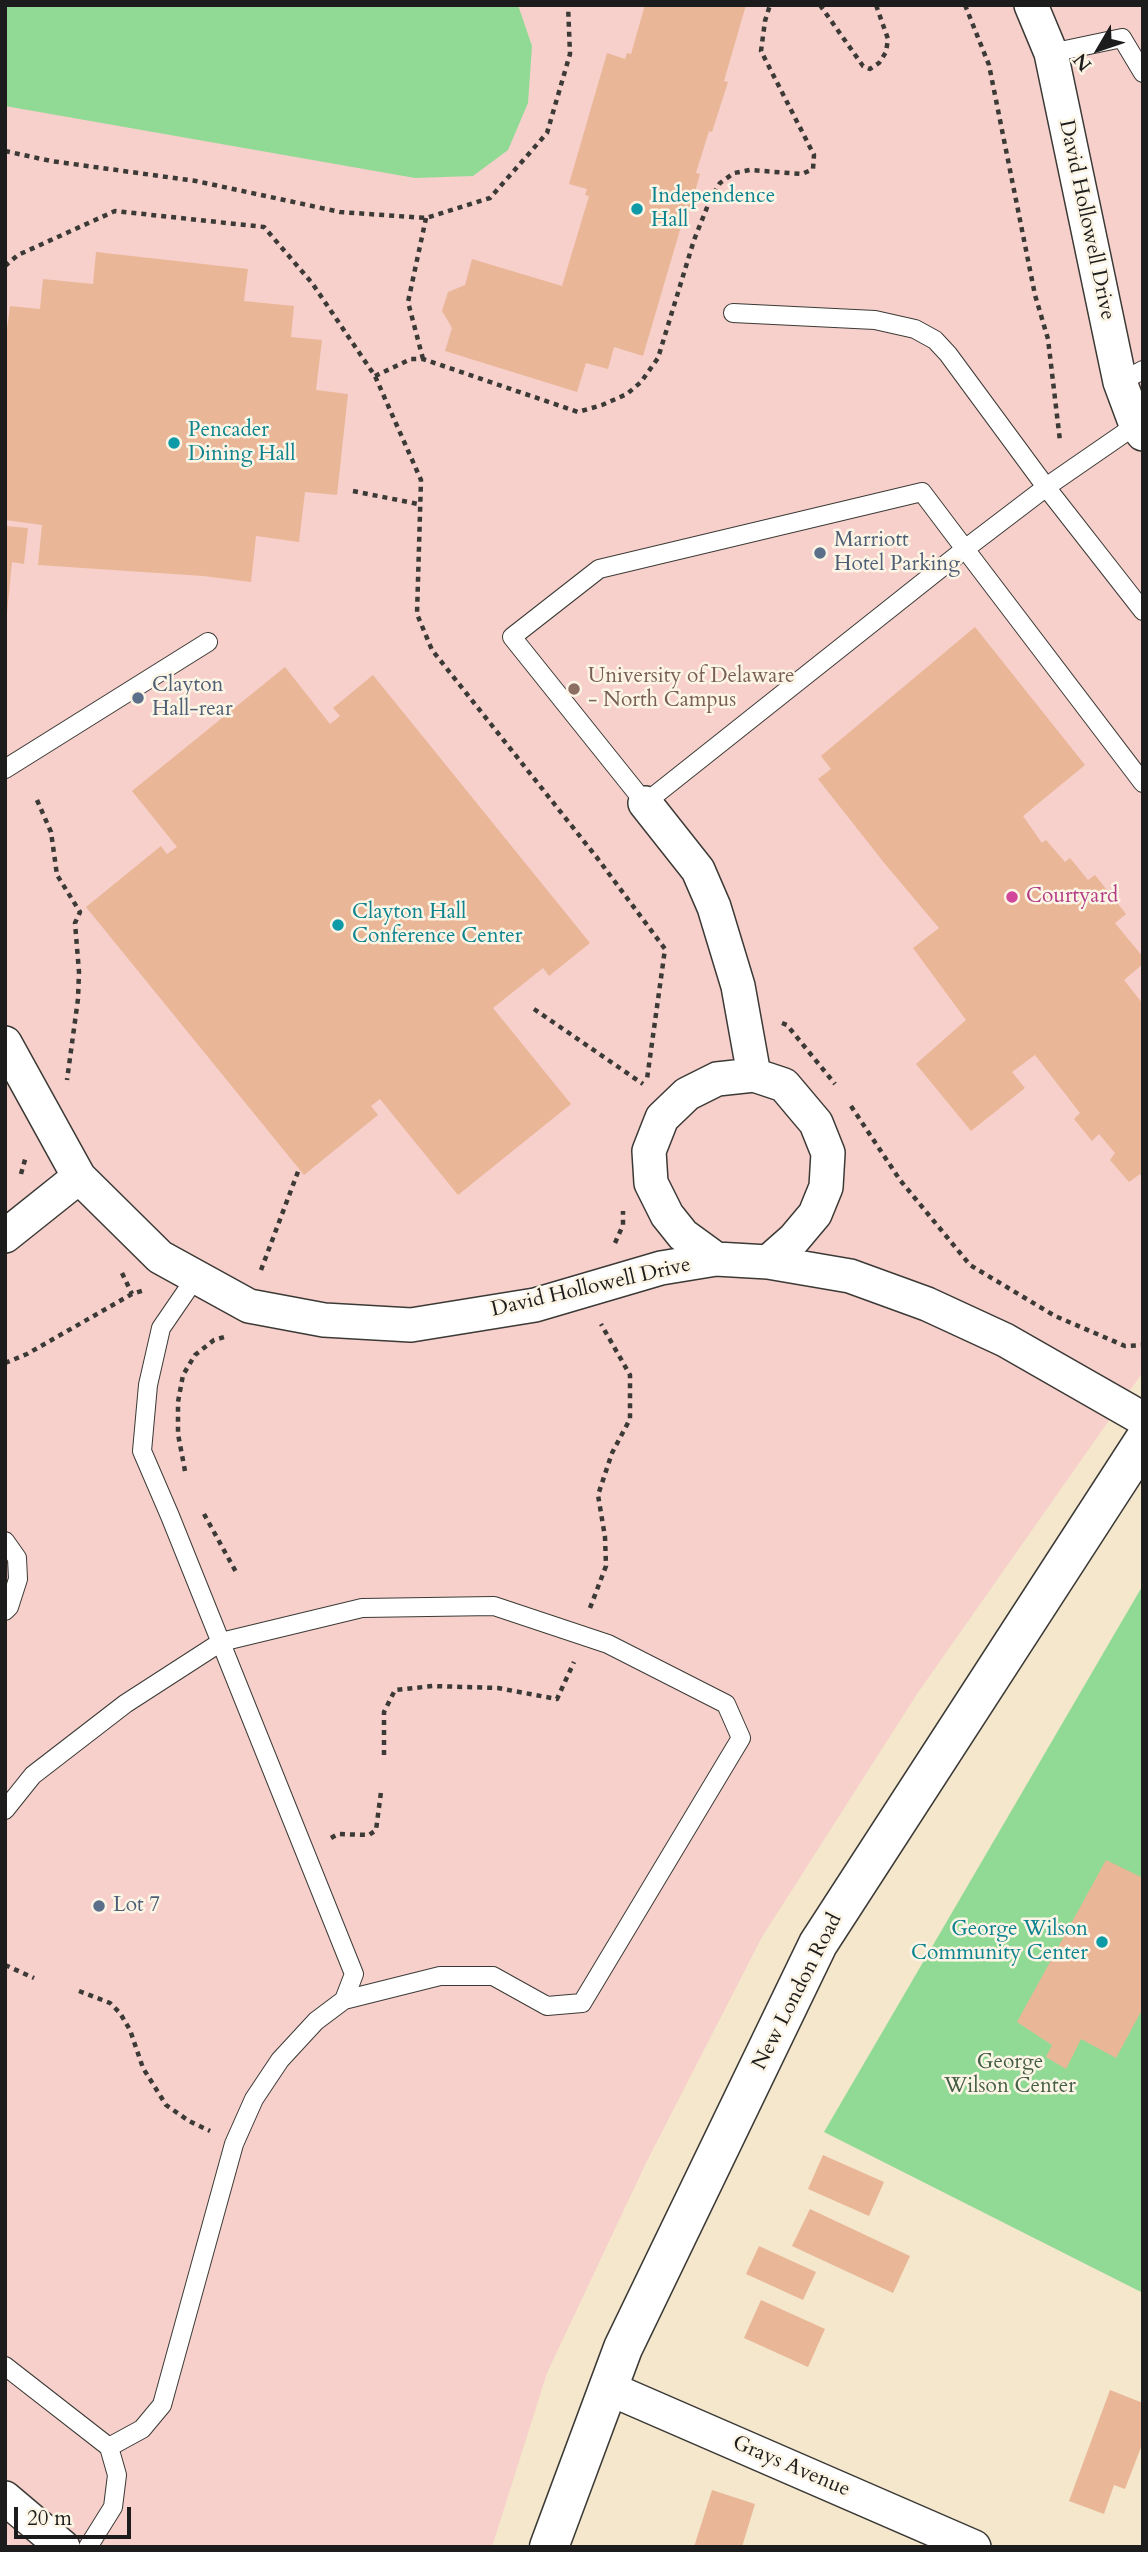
<!DOCTYPE html>
<style>
body{margin:0}
#map{position:relative;width:1148px;height:2552px;overflow:hidden;background:#f4e7cc;font-family:Cardo,serif}
canvas{display:block}
.frame{position:absolute;inset:0;border:7px solid #1c1c1c;pointer-events:none}
.north{position:absolute;left:1064px;top:14px;width:70px;height:70px;-webkit-text-stroke:5px #fcf5e5;paint-order:stroke;rotate:231deg;font-size:19px;font-weight:700;line-height:28px;text-align:center;color:#1c1c1c}
.north::after{content:'';display:block;margin:auto;width:24px;height:32px;background:#1c1c1c;clip-path:polygon(50% 0,100% 100%,50% 72%,0 100%)}
.scale{position:absolute;left:14px;top:2507px;width:117px;height:32px;box-sizing:border-box;border:4px solid #1c1c1c;border-top:0;padding-left:9px;font-size:21px;line-height:24px;white-space:nowrap;color:#1c1c1c;-webkit-text-stroke:5px #fcf5e5;paint-order:stroke}
</style>
<div id="map">
<canvas width="1148" height="2552"></canvas>
<div class="frame"></div>
<div class="north">N</div>
<div class="scale">20 m</div>
</div>
<script>
const g = document.querySelector('canvas').getContext('2d');
g.lineJoin = 'round';
function fill(path, color) { g.fillStyle = color; g.fill(path, 'evenodd'); }
const poly = rows => new Path2D(rows.map(r => 'M' + r).join(''));
function strokePath(path, color, width, dash) { g.strokeStyle = color; g.lineWidth = width; g.lineCap = dash ? 'butt' : 'round'; g.setLineDash(dash || []); g.stroke(path); }
function drawText(font, color, halo, rows, align = 'center') {
  g.font = font + ' Cardo,serif'; g.lineWidth = 5; g.setLineDash([]); g.textBaseline = 'middle'; g.strokeStyle = halo; g.fillStyle = color; for (const [text, x, y, turn = 0] of rows) {
    g.save(); g.translate(x, y); g.rotate((+turn || 0) * Math.PI / 180); g.textAlign = isNaN(turn) ? turn : align; if (halo) g.strokeText(text, 0, 0); g.fillText(text, 0, 0); g.restore();
  }
}
fill(poly([
 [5,5,1143,5,1143,1372,917,1694,762,1937,646,2163,547,2373,492,2547,5,2547]
]), '#f7d0cb');
fill(poly([
 [5,5,518,5,532,46,528,103,508,150,473,176,415,178,5,106],
 [1143,1585,1143,2293,824,2132]
]), '#91da95');
fill(poly([
 [645,5,746,5,724,81,728,82,712,132,709,131,696,173,700,174,686,224,682,223,643,356,614,347,608,369,586,363,577,392,445,351,452,328,442,311,448,292,465,285,472,259,562,286,589,196,585,195,587,189,569,184,607,53,625,59,627,53,631,54],
 [96,252,248,269,244,301,294,306,291,337,322,340,316,390,348,394,337,495,305,492,299,542,256,536,251,582,203,576,38,565,42,525,5,520,5,344,10,306,40,309,43,279,93,284],
 [5,526,28,528,24,564,12,562,7,613,5,613],
 [975,627,1085,765,1023,816,1042,843,1046,840,1065,862,1070,858,1088,880,1095,875,1126,914,1115,923,1143,957,1143,964,1124,980,1143,1004,1143,1178,1140,1174,1129,1182,1110,1160,1115,1153,1099,1134,1092,1141,1074,1119,1080,1113,1035,1055,1012,1072,1025,1088,971,1131,916,1064,966,1020,913,948,939,928,885,864,818,779,831,769,821,756],
 [285,667,330,724,340,716,333,708,373,675,590,943,549,976,543,968,493,1008,571,1104,458,1195,380,1099,371,1106,378,1115,304,1175,86,907,161,846,167,854,177,847,132,791],
 [1106,1860,1141,1877,1143,1873,1143,2008,1116,2058,1081,2039,1066,2069,1046,2057,1052,2045,1017,2022],
 [823,2155,884,2182,869,2216,808,2189],
 [810,2209,910,2256,893,2293,792,2246],
 [759,2246,816,2272,803,2300,746,2274],
 [761,2300,825,2329,808,2367,744,2338],
 [1110,2390,1143,2403,1143,2442,1125,2489,1114,2485,1104,2514,1069,2501],
 [712,2490,755,2504,742,2547,694,2547]
]), '#eab698');
const service = poly([
 [1051,53,1122,38,1143,73],
 [733,313,875,320,915,329,935,340,948,354,1046,487,1143,611],
 [1120,382,1143,370],
 [1136,425,1049,485,965,549,922,492,599,569,512,637,645,803,965,549,1143,783],
 [5,769,208,642],
 [5,1541,17,1558,18,1579,9,1607,5,1611],
 [5,1810,33,1775,125,1704,221,1642,362,1608,494,1606,608,1644,726,1704,741,1738,582,2003,547,2006,493,1976,440,1976,344,2000],
 [5,2366,109,2447,117,2475,113,2507,88,2547],
 [109,2447,142,2429,162,2405,234,2144,254,2099,280,2060,316,2021,344,2000,354,1974,170,1516,142,1451,148,1385,161,1328,196,1277]
]);
const minor = poly([
 [1031,5,1051,53,1120,382,1136,425,1143,434],
 [645,803,698,870,714,907,738,986,754,1075],
 [5,1043,79,1177,160,1257,249,1306,324,1320,411,1325,535,1305,661,1268,716,1259,768,1262,850,1276,927,1304,1005,1340,1143,1419],
 [5,1236,79,1177],
 [716,1259,683,1235,667,1215,651,1183,649,1151,662,1118,687,1094,717,1079,754,1075,784,1085,816,1123,828,1153,826,1187,815,1214,794,1239,768,1262],
 [608,2388,974,2547],
 [5,2498,63,2547]
]);
const secondary = poly([
 [549,2547,623,2348,818,1944,1143,1442]
]);
strokePath(service, '#3c3a36', 20);
strokePath(minor, '#3c3a36', 36);
strokePath(secondary, '#3c3a36', 41);
strokePath(poly([
 [820,5,863,66,870,69,879,63,886,52,888,39,876,5],
 [965,5,989,65,1035,295,1048,339,1060,441],
 [5,151,51,161,196,181,340,212,426,218,490,198,547,133,570,54,568,5],
 [5,266,18,255,115,211,264,227,312,283,375,376,421,480,417,614,432,650,598,859,665,949,647,1079],
 [423,359,408,302,426,218],
 [375,376,411,359,423,359,578,412,602,405,627,394,641,382,658,358,694,240,710,200,720,183,734,173,750,170,802,174,813,169,814,155,761,51,765,21,770,5],
 [353,491,418,504],
 [37,800,51,832,57,875,80,912,75,923,79,972,78,999,67,1080],
 [534,1009,643,1084],
 [782,1023,787,1025,835,1084],
 [851,1106,900,1180,970,1265,1055,1316,1125,1346,1143,1345],
 [21,1174,26,1156],
 [615,1243,623,1225,623,1211],
 [261,1270,299,1169],
 [122,1273,132,1294],
 [5,1363,27,1354,132,1294,145,1290],
 [185,1471,178,1434,178,1402,183,1375,195,1355,214,1340,228,1336],
 [204,1514,236,1572],
 [590,1608,606,1566,605,1537,598,1495,612,1453,630,1419,630,1375,601,1324],
 [384,1755,384,1712,395,1690,433,1686,498,1688,557,1699,574,1662],
 [331,1838,338,1834,369,1835,376,1830,381,1792],
 [5,1965,34,1978],
 [79,1991,110,2003,120,2013,130,2030,143,2068,166,2105,189,2121,210,2131]
]), '#3c3a36', 4.5, [5, 5]);
strokePath(service, '#fff', 18);
strokePath(minor, '#fff', 33);
strokePath(secondary, '#fff', 38);
for (const [x, y, r, color] of [
 [637,209,7,"#0f9aa8"],
 [174,443,7,"#0f9aa8"],
 [820,553,7,"#5c6f8a"],
 [574,689,7,"#8d6e63"],
 [138,698,7,"#5c6f8a"],
 [1012,897,7,"#d1479c"],
 [338,925,7,"#0f9aa8"],
 [99,1906,7,"#5c6f8a"],
 [1102,1942,7,"#0f9aa8"]
]) { const dot = new Path2D(); dot.arc(x, y, r, 0, 2 * Math.PI); g.fillStyle = color; g.fill(dot); strokePath(dot, '#fcf5e5', 2.5); }
drawText('21px', '#0d838f', '#fcf5e5', [
 ["Independence",651,197],
 ["Hall",651,221],
 ["Pencader",188,431],
 ["Dining Hall",188,455],
 ["Clayton Hall",352,913],
 ["Conference Center",352,937],
 ["George Wilson",1088,1930,"right"],
 ["Community Center",1088,1954,"right"]
], 'left');
drawText('21px', '#1c1c1c', '#fcf5e5', [
 ["David Hollowell Drive",1086,220,78],
 ["David Hollowell Drive",591,1288,-13],
 ["New London Road",798,1992,-63],
 ["Grays Avenue",791,2467,23]
]);
drawText('21px', '#4e5e75', '#fcf5e5', [
 ["Marriott",834,541],
 ["Hotel Parking",834,565],
 ["Clayton",152,686],
 ["Hall-rear",152,710],
 ["Lot 7",113,1906]
], 'left');
drawText('21px', '#785e54', '#fcf5e5', [
 ["University of Delaware",588,677],
 ["- North Campus",588,701]
], 'left');
drawText('21px', '#b23c85', '#fcf5e5', [
 ["Courtyard",1026,897]
], 'left');
drawText('21px', '#455e46', '#fcf5e5', [
 ["George",1010,2063],
 ["Wilson Center",1010,2087]
]);
</script>
